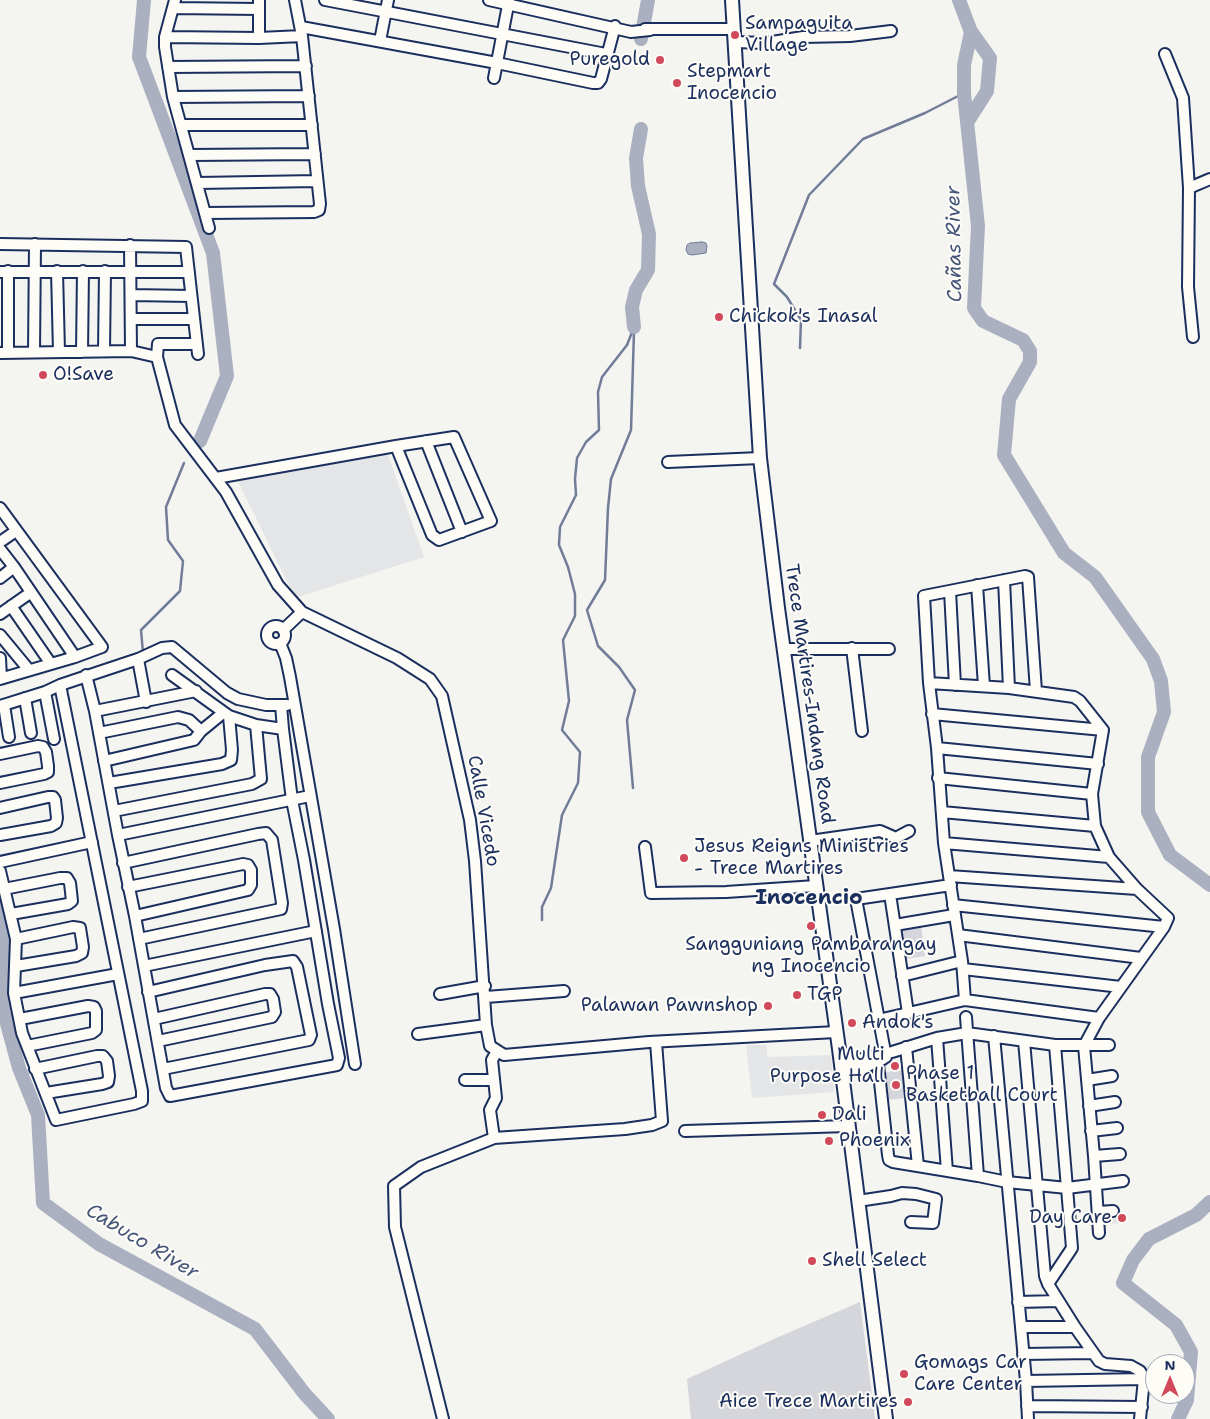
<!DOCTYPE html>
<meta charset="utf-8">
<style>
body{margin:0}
#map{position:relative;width:1210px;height:1419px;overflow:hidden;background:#f4f4f1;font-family:"Shantell Sans",sans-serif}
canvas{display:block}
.north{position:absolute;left:1145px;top:1354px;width:50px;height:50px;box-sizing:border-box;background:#fdfcf7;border:1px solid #a3aaba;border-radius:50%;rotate:0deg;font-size:14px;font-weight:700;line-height:20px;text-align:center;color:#1b2f5e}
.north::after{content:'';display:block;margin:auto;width:18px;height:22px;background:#d1495b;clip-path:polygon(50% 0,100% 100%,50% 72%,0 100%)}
</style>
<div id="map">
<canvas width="1210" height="1419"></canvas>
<div class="north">N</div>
</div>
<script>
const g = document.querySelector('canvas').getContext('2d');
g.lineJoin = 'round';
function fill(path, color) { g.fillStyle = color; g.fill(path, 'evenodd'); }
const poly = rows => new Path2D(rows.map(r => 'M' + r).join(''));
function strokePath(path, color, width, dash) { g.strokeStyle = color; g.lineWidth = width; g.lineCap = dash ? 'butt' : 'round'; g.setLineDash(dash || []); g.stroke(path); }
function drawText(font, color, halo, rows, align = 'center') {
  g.font = font + ' "Shantell Sans",sans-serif'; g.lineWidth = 4; g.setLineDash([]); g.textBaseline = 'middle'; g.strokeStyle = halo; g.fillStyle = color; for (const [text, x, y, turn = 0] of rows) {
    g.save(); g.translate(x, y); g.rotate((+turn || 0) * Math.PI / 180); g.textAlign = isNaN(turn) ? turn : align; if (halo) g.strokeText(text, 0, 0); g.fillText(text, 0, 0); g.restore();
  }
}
fill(poly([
 [387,452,424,557,295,598,237,479],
 [767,1045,767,1057,831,1055,834,1092,752,1098,746,1045],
 [1123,1211,1124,1223,1100,1225,1099,1213]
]), '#e4e5e6');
fill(poly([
 [921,925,925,956,905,959,900,928],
 [905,1070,907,1098,887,1100,885,1072],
 [860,1302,875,1419,691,1419,687,1379,776,1338]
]), '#d4d6db');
const water = poly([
 [702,242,706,243,707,246,706,253,692,255,688,254,686,250,687,245,690,243,702,242]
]);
fill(water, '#aab0bf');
strokePath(water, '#717c98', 1);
strokePath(poly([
 [800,348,801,320,787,297,774,284,809,195,863,139,925,113,964,93],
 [143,653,141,630,180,591,183,561,168,540,166,507,184,463],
 [633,788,627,720,635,690,619,667,598,646,587,610,605,580,608,508,611,479,631,430,634,331],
 [542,920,542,907,551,888,562,815,578,783,580,752,562,730,569,701,563,640,575,616,575,594,568,567,559,545,560,527,576,495,575,479,577,458,586,442,599,430,598,392,602,377,627,345,634,327]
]), '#717c98', 2.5);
strokePath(poly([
 [144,0,139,57,213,253,227,376,200,441],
 [959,0,971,32,964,65,964,93,978,226,974,308,983,321,1023,340,1030,351,1030,362,1009,399,1004,455,1064,553,1095,577,1153,659,1161,681,1164,712,1148,757,1148,812,1170,855,1210,885],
 [641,39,648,0],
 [968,121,987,91,990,58,970,30],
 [634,327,632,307,636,290,648,270,649,234,638,186,636,158,641,129],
 [0,908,7,931,3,1009,19,1068,38,1115,43,1203,99,1244,255,1329,304,1393,328,1419],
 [1178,1419,1187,1400,1191,1352,1176,1325,1123,1283,1133,1260,1149,1239,1196,1215,1210,1202]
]), '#aab0bf', 14);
const minor = poly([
 [175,0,165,37,165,47,173,97,209,228],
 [259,0,259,38],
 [325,0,606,54],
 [489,0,631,32,650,30],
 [173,8,259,9],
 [301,27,497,63,593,83,598,83,601,79,615,26],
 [645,29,734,29],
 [165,37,259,38,302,36],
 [380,41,388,0],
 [735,42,766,43,803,37,850,36,891,31],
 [1165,54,1183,98,1189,188],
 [168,67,306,66],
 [494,78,509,0],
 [173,97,309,96],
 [181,125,312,125],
 [190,155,315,154],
 [198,183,317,181],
 [206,213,314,212,319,210,320,204,302,36,295,0],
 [0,244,186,247,198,354],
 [130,245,131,351],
 [8,271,8,353],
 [57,271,59,352],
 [0,272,189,272],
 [131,295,191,296],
 [131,319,194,319],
 [1193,337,1188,287,1189,188,1210,179],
 [197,344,158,344,157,357,175,425,226,492,278,585,302,612,397,658,430,679,442,696,470,820,475,861,486,1025,490,1046,504,1055,649,1042,836,1032],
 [104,351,105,271],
 [34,352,35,244],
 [82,352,83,271],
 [0,353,131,351,157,357],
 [426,441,462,532],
 [668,462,760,458],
 [216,478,396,446,454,437,491,521,439,540,432,535,396,446],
 [0,508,102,647,75,657,0,679],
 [0,542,16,531],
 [0,549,14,567,75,657],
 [0,578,14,567],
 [1004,580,1009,688],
 [977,585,984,686],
 [950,591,955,685],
 [11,606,51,664],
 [0,614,30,593],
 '267 635a9 9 0 1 1 18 0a9 9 0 1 1-18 0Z',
 [283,630,302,612],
 [0,635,29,670],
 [280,643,286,658,290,677,334,929,355,1064],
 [852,648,862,731],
 [783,649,889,649],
 [0,658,1,678],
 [138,659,146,702],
 [86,675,95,711,118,835,135,916,166,1088,170,1096,337,1065,339,1058,328,1004,304,860,292,800,283,729,281,705],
 [172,675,229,716,256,725,283,729],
 [929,683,1009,688,1074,697,1080,701,1103,730,1092,794,1095,826,1109,857,1137,889,1168,918,1164,927,1099,1018,1084,1046,1094,1156,1099,1233],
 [45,692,54,739],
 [25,698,31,733],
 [4,705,9,737],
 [0,706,45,692,60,685,138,659,162,648,172,647,227,693,238,699,266,705,287,705],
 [95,711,196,691],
 [932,714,1103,730],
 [99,733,178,717,189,720,201,731],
 [937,748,1098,764],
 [0,754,38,746,43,747,46,752,48,766,48,772,44,774,0,783],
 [104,761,194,740,201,731,223,713],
 [938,778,1092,794],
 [109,783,222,764,231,760,232,750,229,716],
 [0,808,48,797,53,797,55,800,57,818,56,823,51,826,0,835],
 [114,811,252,784,261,779,256,725],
 [942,812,1095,826],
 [118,835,310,796],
 [810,841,880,831,896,838,909,831],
 [944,843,1109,857],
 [645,847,651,893,726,892,816,886],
 [0,862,92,842],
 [123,863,258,834,266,833,272,840,282,903,281,909,139,939],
 [0,871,16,939,14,993,22,1033,56,1120,134,1104,142,1101,142,1091,60,685],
 [949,876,1137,889],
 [128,887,243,864,248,865,251,870,251,885,248,890,135,916],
 [4,889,60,878,67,878,70,883,72,901,68,904,11,914],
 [890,894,908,1013],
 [953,905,1164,927],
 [895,925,954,915],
 [958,935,1141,958],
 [16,939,73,927,80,928,83,947,82,953,76,956,16,966],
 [144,966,316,931],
 [963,969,1121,987],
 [902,976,962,961],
 [148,992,265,965,293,961,297,967,311,1035,309,1040,163,1069],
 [14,993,118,974],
 [440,994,485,986],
 [486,997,564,991],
 [965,1000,962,961,944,843,937,748,929,683,924,596,1025,576,1028,577,1036,691],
 [966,1017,978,1176],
 [20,1019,88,1006,94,1007,96,1011,96,1030,92,1033,27,1046],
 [154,1019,265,994,270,994,273,999,275,1012,272,1017,158,1041],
 [878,1020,965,1000,1099,1018],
 [418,1034,486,1025],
 [994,1036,1026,1381,1028,1419],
 [937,1038,947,1171],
 [1024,1041,1045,1276,1048,1284,1075,1327,1099,1361,1105,1364,1131,1366,1140,1371,1144,1379,1140,1419],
 [906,1047,918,1166],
 [497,1051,492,1060,496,1098,490,1110,494,1138,625,1129,652,1125,662,1121,656,1042],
 [877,1055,888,1155,889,1160,893,1162,978,1176,1007,1182,1067,1188,1123,1181],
 [886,1057,856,899,951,885],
 [840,1064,892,1052,937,1038,967,1033,1055,1045,1109,1045],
 [35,1069,97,1056,103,1056,107,1061,109,1076,108,1082,102,1084,46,1093],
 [842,1072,863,1068,883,1059],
 [465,1080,493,1080],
 [1087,1080,1112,1076],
 [1089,1106,1115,1102],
 [685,1131,848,1126],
 [1091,1131,1117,1128],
 [1094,1156,1120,1154],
 [858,1201,891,1196,902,1193,916,1194,936,1199,933,1223,911,1222],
 [1098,1212,1113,1211],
 [1048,1284,1072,1248,1055,1045],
 [1018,1302,1058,1301],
 [1021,1327,1075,1327],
 [1023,1354,1092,1353],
 [1026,1381,1144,1379],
 [1027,1406,1142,1407],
 [443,1419,395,1227,394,1186,421,1167,494,1138]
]);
const major = poly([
 [732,0,760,458,778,608,839,1049,886,1419]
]);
strokePath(minor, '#1b2f5e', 14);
strokePath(major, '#1b2f5e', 16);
strokePath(minor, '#fdfcf7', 10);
strokePath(major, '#fdfcf7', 12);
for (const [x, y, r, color] of [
 [735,35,5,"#d1495b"],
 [660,60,5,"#d1495b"],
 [677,83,5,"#d1495b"],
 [719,317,5,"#d1495b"],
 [43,375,5,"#d1495b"],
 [684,858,5,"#d1495b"],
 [811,926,5,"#d1495b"],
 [797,995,5,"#d1495b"],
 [768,1006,5,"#d1495b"],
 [852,1023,5,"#d1495b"],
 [895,1066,5,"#d1495b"],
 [896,1085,5,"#d1495b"],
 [822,1115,5,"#d1495b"],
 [829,1141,5,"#d1495b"],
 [1122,1218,5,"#d1495b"],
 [812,1261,5,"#d1495b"],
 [904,1374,5,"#d1495b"],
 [908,1402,5,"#d1495b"]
]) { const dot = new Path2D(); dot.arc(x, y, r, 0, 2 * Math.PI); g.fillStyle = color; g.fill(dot); strokePath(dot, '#fdfcf7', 2); }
drawText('19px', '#1b2f5e', '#fdfcf7', [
 ["Sampaguita",745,24],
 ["Village",745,46],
 ["Puregold",650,60,"right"],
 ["Stepmart",687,72],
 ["Inocencio",687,94],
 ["Chickok's Inasal",729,317],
 ["O!Save",53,375],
 ["Jesus Reigns Ministries",694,847],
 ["- Trece Martires",694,869],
 ["Sangguniang Pambarangay",811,945,"center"],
 ["ng Inocencio",811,967,"center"],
 ["TGP",807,995],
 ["Palawan Pawnshop",758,1006,"right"],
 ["Andok's",862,1023],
 ["Multi",885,1055,"right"],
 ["Purpose Hall",885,1077,"right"],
 ["Phase 1",906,1074],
 ["Basketball Court",906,1096],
 ["Dali",832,1115],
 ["Phoenix",839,1141],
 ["Day Care",1112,1218,"right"],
 ["Shell Select",822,1261],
 ["Gomags Car",914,1363],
 ["Care Center",914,1385],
 ["Aice Trece Martires",898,1402,"right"]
], 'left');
drawText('19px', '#1b2f5e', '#fdfcf7', [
 ["Trece Martires-Indang Road",809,694,82],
 ["Calle Vicedo",483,811,80]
]);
drawText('italic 20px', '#46567b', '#fdfcf7', [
 ["Cañas River",955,244,-91],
 ["Cabuco River",142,1242,31]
]);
drawText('bold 21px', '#1b2f5e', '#fdfcf7', [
 ["Inocencio",809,899]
]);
</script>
